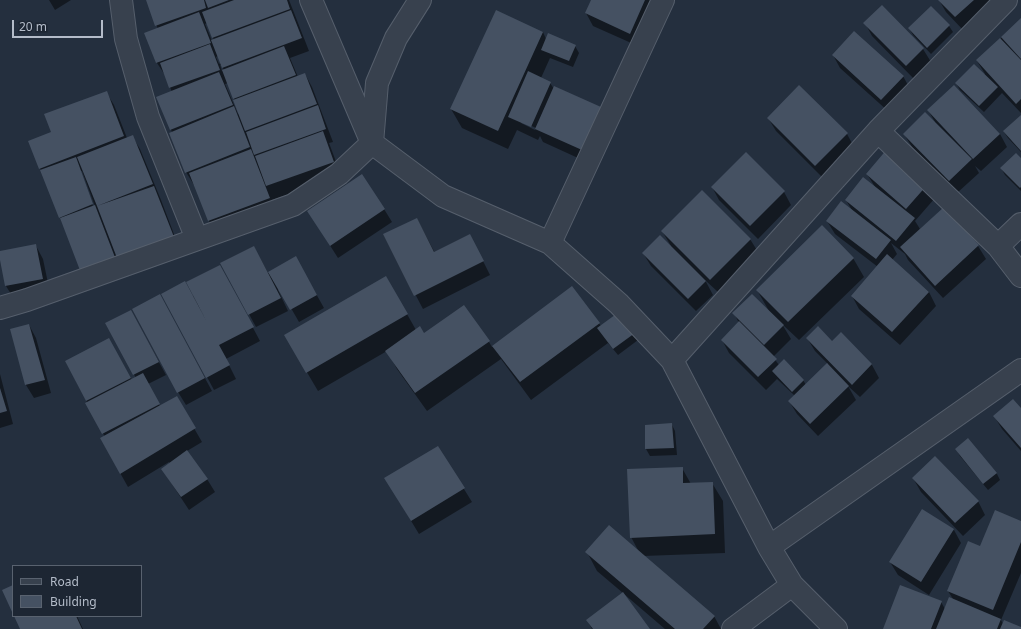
<!DOCTYPE html>
<style>
body{margin:0}
#map{position:relative;width:1021px;height:629px;overflow:hidden;background:#242f3e;font-family:"Noto Sans",sans-serif}
canvas{display:block}
.legend{position:absolute;left:12px;top:565px;width:130px;height:52px;box-sizing:border-box;background:#1d2633;border:1px solid #59626f;margin:0;padding:5px 7px;list-style:none;font-size:12px;color:#b4bcc9}
.legend li{display:flex;align-items:center;gap:8px;height:20px}
.legend b{width:20px;border:1px solid #59626f}
.scale{position:absolute;left:12px;top:20px;width:91px;height:18px;box-sizing:border-box;border:2px solid #b4bcc9;border-top:0;padding-left:5px;font-size:12px;line-height:14px;white-space:nowrap;color:#b4bcc9;-webkit-text-stroke:3px #1d2633;paint-order:stroke}
</style>
<div id="map">
<canvas width="1021" height="629"></canvas>
<ul class="legend">
<li><b style="height:5px;background:#38414e"></b>Road</li>
<li><b style="height:11px;background:#455162"></b>Building</li>
</ul>
<div class="scale">20 m</div>
</div>
<script>
const g = document.querySelector('canvas').getContext('2d');
g.lineJoin = 'round';
function fill(path, color) { g.fillStyle = color; g.fill(path, 'evenodd'); }
const poly = rows => new Path2D(rows.map(r => 'M' + r).join(''));
function strokePath(path, color, width, dash) { g.strokeStyle = color; g.lineWidth = width; g.lineCap = dash ? 'butt' : 'round'; g.setLineDash(dash || []); g.stroke(path); }
fill(poly([
 [49,0,71,0,55,10],
 [147,0,289,0,309,51,290,58,298,77,305,74,312,87,333,142,329,143,341,175,272,200,277,211,216,234,209,221,195,185,194,185,186,172,172,132,158,98,172,92,165,75,157,63,158,29],
 [207,23,214,40,212,41,205,24],
 [218,56,221,63,219,64,216,57],
 [220,65,221,65,224,70,222,71],
 [228,83,240,114,238,114,225,84],
 [592,0,652,0,638,46,593,26,586,13],
 [939,0,995,0,963,30,946,12],
 [1021,19,1021,113,1002,93,984,112,960,90,956,83,985,74,977,61],
 [865,23,923,49,931,62,914,79,872,36],
 [949,26,953,32,931,54,913,35,909,28],
 [543,32,546,39,575,46,579,53,573,67,550,58,541,78,550,83,554,89,555,87,601,108,589,163,543,142,540,136,538,140,517,130,508,149,462,128,451,109],
 [521,121,536,128,535,130,521,123],
 [833,55,903,76,910,89,889,112,840,68],
 [106,92,114,105,127,138,132,136,140,149,161,200,180,250,123,273,64,226,60,217,40,168,53,133],
 [80,171,82,171,96,209,94,209],
 [928,110,1000,134,1007,147,981,171,975,166,979,173,957,193,912,147,904,134,935,122],
 [1021,116,1021,152,1008,138,1004,132],
 [768,118,847,134,854,147,823,178,776,131],
 [888,150,935,198,915,221,920,229,944,208,978,246,986,259,943,298,908,260,905,254,891,243,897,254,892,260,929,292,936,306,900,345,859,309,852,296,878,267,835,234,827,221,853,212,846,200,875,187,867,174],
 [1021,159,1021,191,1005,175,1001,168],
 [712,187,784,192,791,205,758,239,719,200],
 [384,209,392,222,338,258,308,211],
 [417,219,435,253,477,249,490,275,423,309,384,235],
 [662,231,750,239,758,252,718,292,705,280,713,295,696,311,651,266,643,253,671,246],
 [36,246,43,259,50,293,14,299,6,286,0,252],
 [254,247,268,273,296,258,324,308,299,322,280,289,278,290,288,311,256,327,249,314],
 [853,258,864,277,799,340,782,324,791,339,773,357,779,365,803,380,806,385,828,364,815,351,807,338,832,343,841,334,872,365,879,378,860,397,848,386,856,400,818,436,797,414,789,401,795,396,777,379,766,390,729,353,722,340,739,323,734,313,769,311,757,290],
 [386,277,416,330,424,334,489,342,492,347,572,288,601,326,634,334,638,340,618,355,608,343,531,400,501,359,427,411,397,369,387,351,318,391,285,335],
 [227,279,260,341,226,359,236,379,214,390,207,377,192,296],
 [167,309,212,391,186,405,178,392],
 [106,324,138,324,166,375,148,384,160,406,176,397,202,442,187,451,207,479,215,492,189,510,162,469,170,463,169,462,128,487,101,439,105,437,66,362,116,352,132,380,136,378],
 [29,325,36,338,51,393,34,398,26,385,11,330],
 [0,374,13,424,0,428],
 [1021,409,1021,451,1002,429,994,416],
 [672,425,675,431,677,455,650,456,646,449,646,426],
 [968,439,997,474,1000,480,988,490,960,456,956,449],
 [438,447,472,502,419,534,393,491],
 [682,468,691,484,712,483,723,501,725,553,643,556,714,616,721,629,665,629,624,594,649,629,592,629,587,620,623,593,597,571,587,552,639,552,631,537],
 [913,478,978,501,985,515,963,536,921,492],
 [1021,522,1021,573,1001,620,1003,624,1021,629,884,629,941,602,945,609,953,599,948,591,981,548],
 [954,530,961,543,929,595,898,575,890,562],
 [15,616,77,616,83,629,21,629]
]), '#0007');
fill(poly([
 [146,0,204,0,206,8,155,26],
 [205,0,229,0,208,8],
 [234,0,287,0,290,9,212,38,202,12],
 [591,0,645,0,630,34,585,13],
 [938,0,974,0,955,17],
 [882,5,924,48,906,66,863,23],
 [931,6,950,25,927,48,908,28],
 [291,10,302,38,222,68,211,40],
 [496,10,543,32,498,131,450,109],
 [199,12,211,43,156,63,144,33],
 [1021,18,1021,59,1001,37],
 [854,31,904,76,881,100,832,55],
 [548,33,576,45,569,61,541,50],
 [1000,38,1021,60,1021,99,1016,104,976,60],
 [210,44,220,70,169,88,160,63],
 [284,46,296,75,233,99,222,70],
 [974,64,998,87,979,106,955,83],
 [528,71,551,82,531,127,508,117],
 [219,72,233,105,170,130,156,97],
 [305,73,317,104,245,131,233,100],
 [799,85,848,133,815,166,767,118],
 [954,85,1000,134,973,159,927,110],
 [554,86,601,107,582,150,535,129],
 [107,91,124,136,39,169,28,141,51,132,44,114],
 [318,105,326,129,254,155,246,132],
 [234,106,250,147,185,173,169,133],
 [925,112,972,159,949,181,903,134],
 [1021,115,1021,151,1003,131],
 [323,131,334,162,266,186,255,156],
 [133,135,153,184,97,206,77,157],
 [888,148,928,184,906,209,866,174],
 [251,149,270,198,208,221,189,173],
 [746,152,785,191,750,226,711,187],
 [1016,153,1021,158,1021,187,1020,188,1000,168],
 [76,157,93,204,59,218,40,170],
 [362,174,385,209,330,246,307,211],
 [863,177,915,218,896,241,845,200],
 [154,186,174,237,117,258,97,206],
 [702,190,751,239,710,280,661,231],
 [841,201,891,240,876,259,826,221],
 [95,205,116,260,81,273,60,218],
 [944,207,979,245,935,286,900,247],
 [417,218,434,252,470,234,484,261,414,296,383,234],
 [822,225,854,258,788,322,756,290],
 [660,235,706,281,688,299,642,253],
 [36,244,43,279,5,286,0,260,0,251],
 [254,246,281,298,248,315,220,263],
 [887,254,929,292,892,332,851,296],
 [296,256,317,295,290,310,268,272],
 [220,265,254,327,219,345,230,365,206,378,161,294,185,281,207,322,186,282],
 [386,276,408,314,306,373,284,335],
 [572,286,600,323,520,382,492,346],
 [160,294,205,378,177,393,132,309],
 [752,294,784,325,764,345,732,313],
 [464,305,490,341,415,393,385,351,420,326,424,333],
 [131,310,159,362,133,375,105,323],
 [619,312,635,333,613,349,597,328],
 [739,321,777,359,758,377,721,340],
 [29,324,45,380,25,385,10,329],
 [818,326,832,341,841,332,872,364,852,385,806,338],
 [109,338,131,378,86,401,65,361],
 [784,359,804,380,792,392,772,371],
 [827,363,849,386,810,424,788,401],
 [143,373,160,404,102,434,85,403],
 [0,388,7,411,0,413],
 [177,396,196,428,120,474,100,438],
 [1013,399,1021,408,1021,448,993,416],
 [672,423,674,448,645,449,645,425],
 [968,438,997,473,983,484,955,449],
 [438,446,465,488,411,521,384,478],
 [187,450,208,479,181,497,161,469],
 [935,456,979,501,955,523,912,478],
 [683,467,683,483,713,482,715,534,630,538,627,469],
 [922,509,954,529,921,582,889,562],
 [995,510,1021,521,1021,542,993,610,947,591,968,541,980,546],
 [609,525,715,616,703,629,675,629,585,552],
 [13,585,13,614,2,590],
 [900,585,942,601,931,629,883,629],
 [623,592,650,629,593,629,586,620],
 [949,597,1001,619,997,629,936,629],
 [14,616,76,616,82,629,20,629],
 [1004,620,1021,627,1021,629,1000,629]
]), '#455162');
const street = poly([
 [121,0,126,39,148,117,197,239],
 [311,0,372,143,443,196,550,243,619,304,672,360,769,547,792,585,836,629],
 [878,131,998,246,1021,276],
 [550,243,663,0],
 [998,246,1021,224],
 [0,308,27,300,293,205,339,174,372,143,377,83,396,38,420,0],
 [672,360,878,131,1006,0],
 [769,547,1021,370],
 [733,629,792,585]
]);
strokePath(street, '#565f6c', 24);
strokePath(street, '#38414e', 22);
</script>
